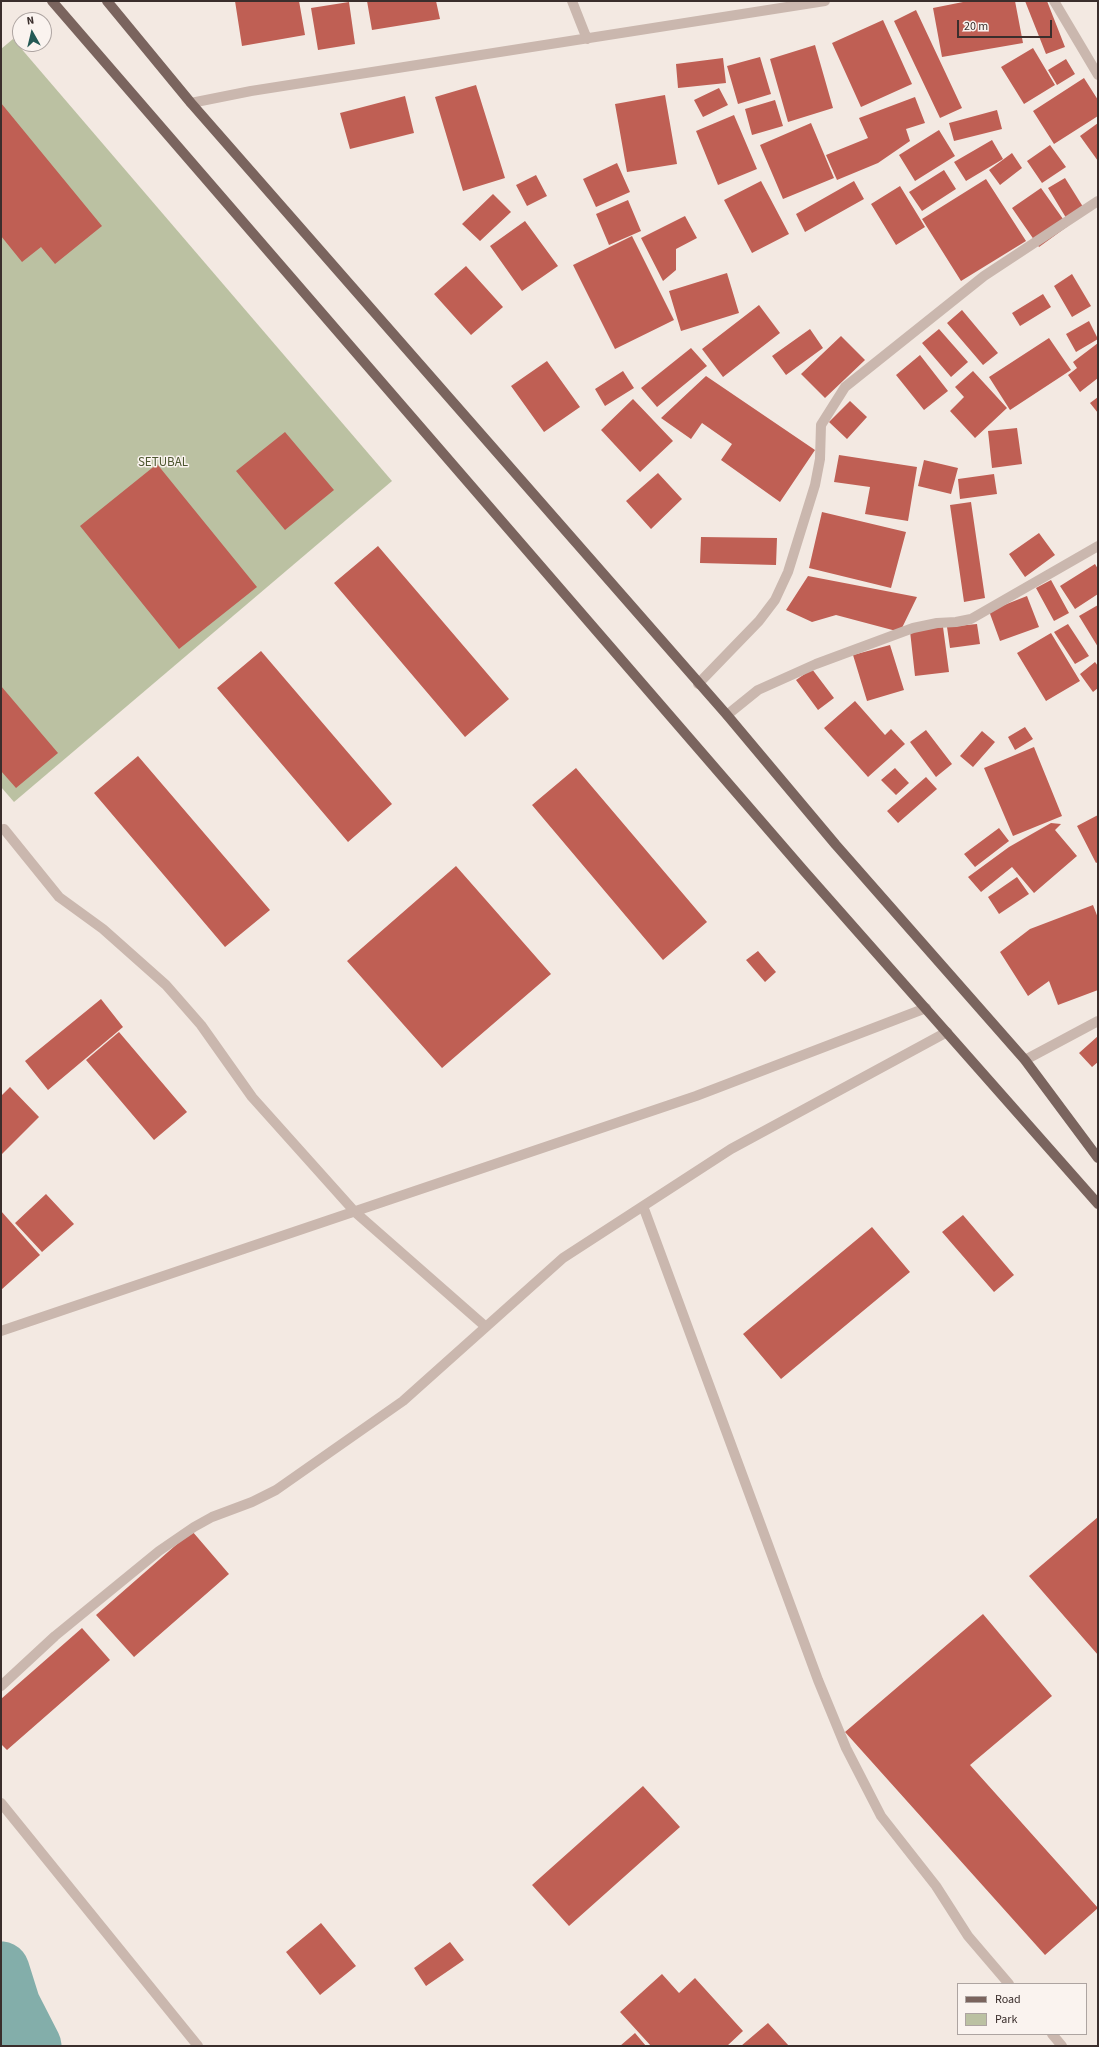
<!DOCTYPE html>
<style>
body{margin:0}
#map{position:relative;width:1099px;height:2047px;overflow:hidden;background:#f3e9e2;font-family:"Source Sans 3",sans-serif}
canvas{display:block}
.frame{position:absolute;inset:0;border:2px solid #3a2e2c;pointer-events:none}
.legend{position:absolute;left:957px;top:1983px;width:130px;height:52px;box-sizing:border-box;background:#faf3ef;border:1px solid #ada4a1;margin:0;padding:5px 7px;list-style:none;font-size:12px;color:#3a2e2c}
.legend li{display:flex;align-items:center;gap:8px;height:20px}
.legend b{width:20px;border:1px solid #ada4a1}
.north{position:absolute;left:12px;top:12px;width:40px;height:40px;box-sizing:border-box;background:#faf3ef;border:1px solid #ada4a1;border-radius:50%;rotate:352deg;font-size:11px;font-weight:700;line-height:16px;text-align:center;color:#3a2e2c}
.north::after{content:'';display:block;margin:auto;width:14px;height:18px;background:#245955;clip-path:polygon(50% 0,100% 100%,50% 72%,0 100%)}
.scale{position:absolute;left:957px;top:20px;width:95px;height:18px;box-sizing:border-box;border:2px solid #3a2e2c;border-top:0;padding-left:5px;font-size:12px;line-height:14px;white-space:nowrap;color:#3a2e2c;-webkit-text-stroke:3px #faf3ef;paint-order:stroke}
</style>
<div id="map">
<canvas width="1099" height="2047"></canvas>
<div class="frame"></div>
<ul class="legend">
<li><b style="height:5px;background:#7a645e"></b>Road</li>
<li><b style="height:11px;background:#bbc1a2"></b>Park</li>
</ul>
<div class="north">N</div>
<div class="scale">20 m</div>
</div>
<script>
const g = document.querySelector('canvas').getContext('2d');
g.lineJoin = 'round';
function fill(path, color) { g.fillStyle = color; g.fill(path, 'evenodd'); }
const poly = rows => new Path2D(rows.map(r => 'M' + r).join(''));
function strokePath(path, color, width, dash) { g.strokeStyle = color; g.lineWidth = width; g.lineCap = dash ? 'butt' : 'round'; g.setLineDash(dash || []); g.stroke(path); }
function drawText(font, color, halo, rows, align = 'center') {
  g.font = font + ' "Source Sans 3",sans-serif'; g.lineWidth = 3; g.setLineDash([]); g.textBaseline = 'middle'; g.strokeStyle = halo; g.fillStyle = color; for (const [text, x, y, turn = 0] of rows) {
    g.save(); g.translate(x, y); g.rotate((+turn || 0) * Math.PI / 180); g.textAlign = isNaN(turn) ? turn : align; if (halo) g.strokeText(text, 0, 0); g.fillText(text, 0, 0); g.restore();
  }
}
fill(poly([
 [13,39,392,481,14,802,1,787,1,49]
]), '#bbc1a2');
strokePath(poly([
 [1,1970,12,2005,33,2046]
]), '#83aeaa', 57);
fill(poly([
 [235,1,299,1,305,35,242,46],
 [367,1,436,1,440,19,372,30],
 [968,1,1015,1,1023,43,942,57,933,8],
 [1025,1,1047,1,1065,47,1046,54],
 [349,2,355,44,318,50,311,8],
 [916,10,962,108,940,118,894,21],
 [883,20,912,84,861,107,832,43],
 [815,45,833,108,788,122,770,59],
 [1033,48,1055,85,1024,104,1001,67],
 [760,57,771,94,738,104,727,66],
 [723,58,726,83,678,88,676,64],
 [1066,59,1075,74,1057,85,1048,70],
 [1084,78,1098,100,1098,116,1054,144,1033,111],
 [476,85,505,178,463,191,435,97],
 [719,88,728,105,703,117,694,100],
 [665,95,677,164,627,172,615,104],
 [405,96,414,133,350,149,340,113],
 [915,97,925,123,906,129,910,141,878,163,837,180,826,155,868,138,859,118],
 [775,100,783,126,752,135,745,109],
 [1,103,102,226,55,264,41,247,22,262,1,236],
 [997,110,1002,129,954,141,949,123],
 [734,115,757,169,718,185,696,131],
 [811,123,834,178,783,199,760,145],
 [1098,123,1098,161,1080,136],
 [939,130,955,156,915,181,899,155],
 [992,140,1003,159,966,181,954,162],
 [1050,145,1066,167,1042,183,1027,161],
 [1012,153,1022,168,1000,185,989,170],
 [617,163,630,192,596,207,583,179],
 [944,170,956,189,922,211,909,192],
 [536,175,547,196,527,206,516,185],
 [1065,178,1085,210,1068,221,1048,188],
 [986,179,1026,241,961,281,922,219],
 [761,181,789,234,752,253,724,200],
 [854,181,864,199,805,232,796,214],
 [900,186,925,227,896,245,871,204],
 [1041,188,1068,226,1039,247,1012,208],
 [493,194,511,212,480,241,462,224],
 [628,200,641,231,609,245,596,214],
 [685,216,697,238,676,249,676,270,663,281,641,238],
 [525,221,558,266,522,291,490,246],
 [632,236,674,320,615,349,573,265],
 [466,266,503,307,471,335,434,294],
 [727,273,739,313,681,331,669,291],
 [1072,274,1091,306,1072,317,1054,286],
 [1043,294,1051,307,1020,326,1012,313],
 [759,305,780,333,723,377,702,349],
 [962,310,998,353,983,365,947,323],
 [1089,321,1098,339,1076,352,1066,334],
 [810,329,823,348,786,375,772,356],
 [939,329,968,362,951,377,922,343],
 [841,336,865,360,825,398,801,374],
 [1049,338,1071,370,1010,410,989,377],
 [1098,343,1098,378,1080,392,1068,375,1077,368,1073,362],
 [691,348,707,366,657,407,641,388],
 [920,355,948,391,924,410,896,375],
 [547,361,580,407,544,432,511,386],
 [623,371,634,388,605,406,595,389],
 [973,371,1007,408,975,438,950,411,964,397,955,387],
 [706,376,815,450,780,502,721,460,732,444,702,423,691,439,661,418],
 [1098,397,1098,413,1090,403],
 [633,399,673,441,640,472,601,430],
 [850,401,867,417,847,439,829,422],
 [1017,428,1022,464,992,468,988,431],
 [285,432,334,490,285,530,236,471],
 [839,455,917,467,908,521,865,514,870,487,834,482],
 [924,460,958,468,951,494,918,486],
 [157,464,257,587,179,649,80,526],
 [658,473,682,499,651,529,626,501],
 [994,474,997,494,960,499,958,479],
 [971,502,985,598,964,602,950,505],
 [822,512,906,532,891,588,809,568],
 [1039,533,1055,555,1025,577,1009,554],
 [701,537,777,538,776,565,700,563],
 [378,546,509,699,465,737,334,583],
 [1095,564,1098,569,1098,594,1075,609,1060,586],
 [808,576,917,597,900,632,836,615,812,622,786,610],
 [1051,580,1069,613,1054,621,1036,588],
 [1027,596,1039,627,1000,641,989,611],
 [1098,605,1098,647,1079,616],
 [977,624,980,644,950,648,947,627],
 [1068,624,1089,656,1075,664,1054,632],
 [943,627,949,672,915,676,910,631],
 [1051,633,1080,681,1046,701,1017,653],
 [890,645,904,690,867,701,853,655],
 [261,651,392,804,348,842,217,688],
 [1095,662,1098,666,1098,688,1093,692,1080,674],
 [812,669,834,698,818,710,796,680],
 [1,686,58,753,16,788,1,771],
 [855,701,885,735,891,729,905,744,868,777,824,728],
 [1025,727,1033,739,1015,750,1008,737],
 [926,730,952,764,936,777,910,742],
 [982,731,995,742,973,767,960,756],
 [1034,747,1062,816,1013,836,984,768],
 [138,756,270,910,225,947,94,793],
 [576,768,707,922,663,960,532,805],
 [895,768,909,783,896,795,881,780],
 [926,777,937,789,898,823,887,811],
 [1098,815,1098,862,1096,863,1077,826],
 [1051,823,1061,824,1055,830,1077,856,1034,893,1012,867,981,892,968,877,1009,847],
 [999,828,1009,841,975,867,964,854],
 [456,866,551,974,442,1068,347,961],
 [1017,877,1029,894,999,914,988,897],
 [1093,905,1098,918,1098,990,1058,1005,1049,981,1028,996,1000,952,1030,929],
 [758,951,776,972,765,982,746,960],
 [101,999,123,1027,48,1090,25,1061],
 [119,1032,187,1112,154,1140,86,1060],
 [1098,1036,1098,1062,1092,1067,1079,1053],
 [10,1087,39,1117,1,1155,1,1096],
 [46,1194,74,1224,42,1252,15,1223],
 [1,1211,40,1255,1,1290],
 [963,1215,1014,1275,994,1292,942,1232],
 [872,1227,910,1272,781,1379,743,1334],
 [1098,1517,1098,1655,1029,1576],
 [192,1531,229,1574,134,1657,96,1615],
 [983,1614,1052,1696,970,1765,1098,1908,1045,1955,845,1732],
 [82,1628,110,1660,7,1750,1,1744,1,1699],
 [643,1786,680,1827,569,1926,532,1885],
 [321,1923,356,1966,320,1995,286,1952],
 [450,1942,464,1960,426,1986,414,1968],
 [662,1974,679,1993,695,1978,743,2031,727,2046,651,2046,620,2012],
 [768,2023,789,2046,741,2046],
 [635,2033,646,2046,620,2046]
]), '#bf5f54');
strokePath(poly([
 [572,1,587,39],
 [1054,1,1098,75],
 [191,103,251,91,825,1],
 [698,684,759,621,775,600,788,572,815,485,820,459,821,425,845,387,984,276,1098,201],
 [727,715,758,690,816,664,913,628,937,623,956,622,971,619,1098,546],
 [4,829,59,897,103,929,166,985,201,1025,252,1097,355,1212,486,1327],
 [1025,1060,1098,1021],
 [643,1206,818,1680,846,1748,881,1816,936,1886,968,1936,1009,1984],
 [1,1331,696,1096,926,1008],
 [1,1686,55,1636,159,1551,194,1527,212,1517,252,1502,276,1490,403,1401,563,1258,731,1149,947,1032],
 [1,1803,198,2046],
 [1052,2034,1062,2046]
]), '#cab7ae', 10);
strokePath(poly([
 [52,1,805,872,1098,1204],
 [107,1,191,103,727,715,836,845,1025,1060,1098,1158]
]), '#7a645e', 10);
drawText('13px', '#4e5731', '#faf3ef', [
 ["SETUBAL",163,463]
]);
</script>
